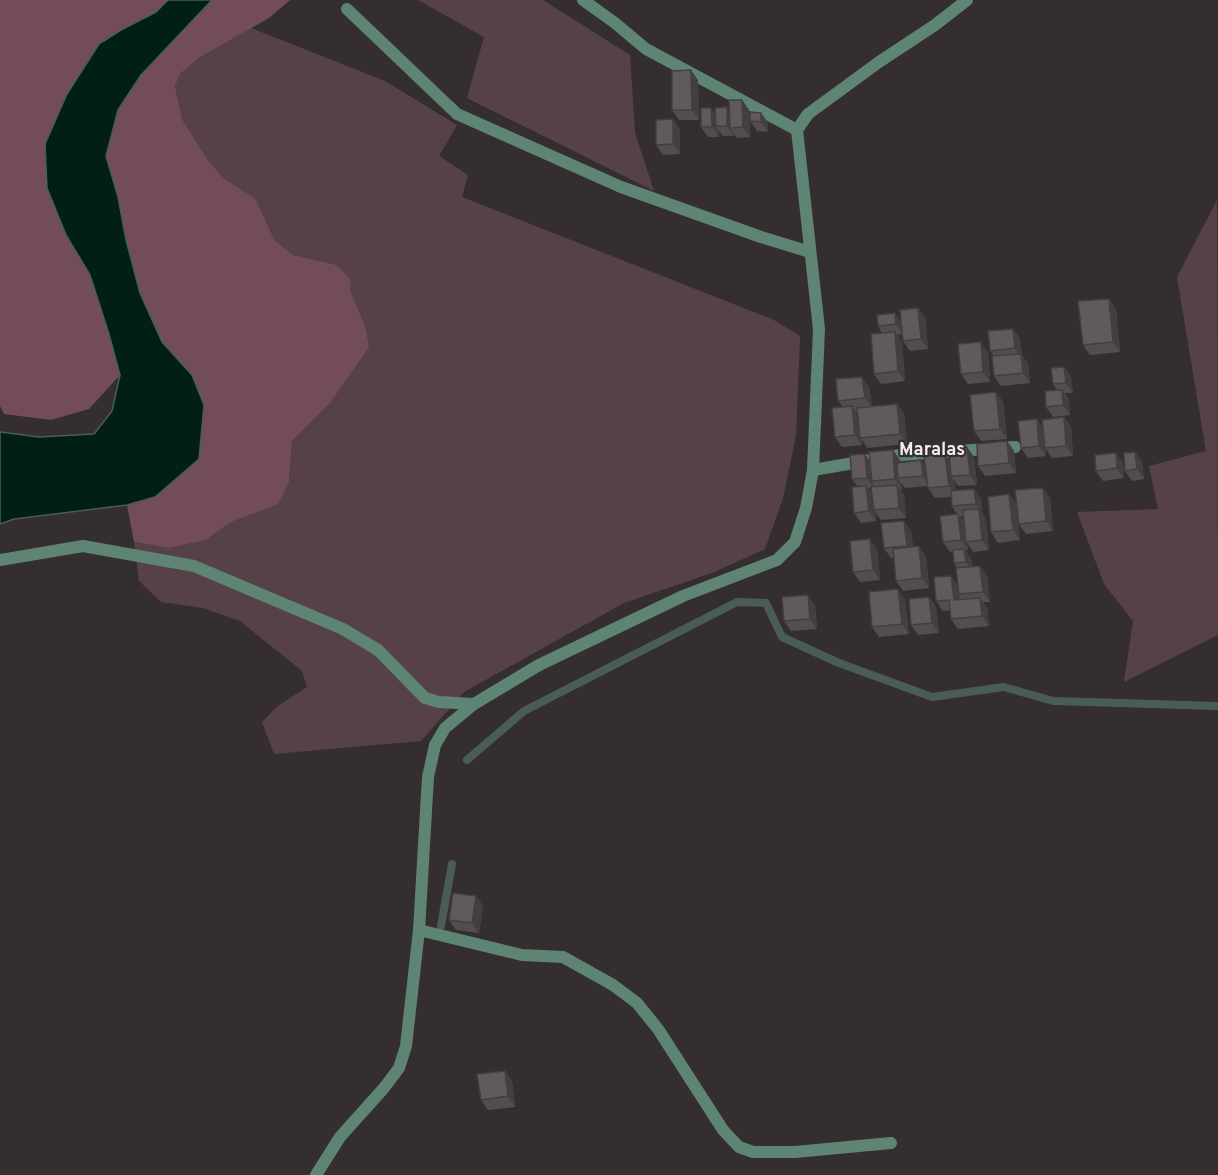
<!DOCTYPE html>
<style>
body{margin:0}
canvas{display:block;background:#342e30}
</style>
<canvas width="1218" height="1175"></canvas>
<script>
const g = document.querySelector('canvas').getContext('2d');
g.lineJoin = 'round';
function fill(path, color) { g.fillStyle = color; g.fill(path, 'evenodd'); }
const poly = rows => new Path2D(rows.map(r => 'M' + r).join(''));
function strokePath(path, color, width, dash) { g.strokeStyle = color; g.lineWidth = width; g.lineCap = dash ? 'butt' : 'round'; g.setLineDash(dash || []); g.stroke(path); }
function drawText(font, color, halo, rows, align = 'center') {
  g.font = font + ' Overpass,sans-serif'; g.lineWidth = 4.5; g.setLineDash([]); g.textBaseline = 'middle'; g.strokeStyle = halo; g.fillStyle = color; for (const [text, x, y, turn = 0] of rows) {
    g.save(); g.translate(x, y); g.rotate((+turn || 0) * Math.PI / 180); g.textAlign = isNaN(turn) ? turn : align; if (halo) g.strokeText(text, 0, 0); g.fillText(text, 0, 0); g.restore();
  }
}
fill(poly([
 [418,0,543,0,630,55,635,133,654,191,467,98,484,37],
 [251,28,385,81,457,125,439,156,468,175,462,197,774,320,800,336,796,436,783,498,765,549,712,573,624,603,464,692,421,741,274,754,262,722,278,706,307,687,302,671,240,621,203,608,161,602,139,581,134,542,169,548,206,540,229,523,250,515,289,482,292,441,330,403,365,326,337,265,293,255,275,241,255,198,225,179,209,162,182,119,175,85,180,74,197,59],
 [1217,200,1218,635,1124,682,1133,621,1104,584,1077,512,1158,509,1149,466,1206,451,1177,277]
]), '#574148');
fill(poly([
 [0,0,168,0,156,12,121,30,99,44,47,188,66,235,90,275,109,334,120,375,89,409,51,420,4,414,0,406],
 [212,0,290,0,269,18,197,59,180,74,175,86,182,119,209,162,225,179,255,198,275,241,293,255,337,265,351,281,350,291,365,326,369,347,330,403,292,441,289,482,278,504,229,523,206,540,169,548,134,542,127,505,155,497,192,375,162,342,140,293,126,240,118,197,106,156,118,110,141,75]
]), '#724d59');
const water = poly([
 [168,0,212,0,141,75,118,110,106,156,118,197,126,240,140,293,162,342,192,375,204,405,199,459,155,497,127,505,14,519,0,524,0,432,39,437,94,434,112,411,120,375,109,334,90,275,66,235,47,188,45,144,67,94,99,44,121,30,156,12,168,0]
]);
fill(water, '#021f15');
strokePath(water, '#495d56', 1.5);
strokePath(poly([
 [467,760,524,711,737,602,766,603,782,637,839,663,932,697,1004,687,1053,701,1218,706],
 [441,926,452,864]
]), '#495d56', 8);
strokePath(poly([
 [583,0,615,23,646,49,797,130],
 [347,9,457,114,621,187,761,237,810,252],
 [813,470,900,455,1015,447],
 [0,560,83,546,194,566,343,629,378,650,425,698,439,702,474,704],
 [419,930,522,955,563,957,613,985,637,1003,658,1029,723,1130,739,1147,753,1152,795,1152,891,1143]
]), '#5e8574', 12);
strokePath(poly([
 [316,1175,340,1137,384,1088,399,1068,406,1046,419,930,428,777,435,745,445,728,474,704,539,665,683,596,777,560,795,542,806,508,813,470,819,329,797,130,808,114,879,62,935,25,967,0]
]), '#5e8574', 12);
fill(poly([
 [698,80,699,120,679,120,672,110],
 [742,100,749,110,750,137,737,138,734,134,734,136,723,136,719,131,719,137,708,137,701,127,715,114,730,111],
 [761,113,768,123,768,132,757,131,750,121],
 [680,129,680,154,663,155,656,145],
 [1109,299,1116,309,1120,352,1090,355,1083,345],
 [918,308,925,318,928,349,910,351,903,341,902,334,897,335,902,342,905,381,881,384,874,374,882,333,878,326,901,322],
 [1013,329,1020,339,1022,355,1028,364,1030,383,1001,386,994,376,994,356,990,351],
 [988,352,990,382,968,384,961,374],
 [1064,367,1071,377,1073,393,1065,393,1069,400,1070,415,1053,417,1046,407,1057,390,1053,384],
 [869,387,872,406,897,404,904,414,907,444,867,448,862,440,862,445,842,447,835,437,843,407,838,401],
 [996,392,1003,402,1007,439,981,441,974,431],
 [1064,417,1071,427,1073,456,1052,458,1046,449,1046,456,1028,458,1021,448,1043,429],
 [1007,441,1014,451,1016,473,985,476,978,466],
 [893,450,900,460,900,462,921,460,925,466,950,460,974,457,977,485,958,486,954,480,955,490,974,489,981,499,982,513,986,519,989,550,973,552,967,543,968,550,965,550,971,559,972,567,980,566,987,576,990,602,983,602,987,608,989,626,958,629,951,619,950,610,943,611,936,601,958,585,957,568,954,563,953,551,950,552,943,542,957,514,952,506,951,497,935,498,928,488,927,486,905,488,902,484,902,489,900,489,904,495,906,518,881,520,875,512,876,521,861,523,854,513,858,487,852,479,865,454,870,462],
 [868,488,871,488,872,494],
 [960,516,964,516,965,523],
 [1135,452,1142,462,1144,479,1132,481,1125,471],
 [1123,463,1124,478,1103,481,1096,471],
 [1043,488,1050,498,1053,531,1026,534,1019,524],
 [1009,494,1016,504,1020,540,998,543,991,532],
 [911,531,913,547,926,556,929,588,903,591,896,581,894,558,891,558,884,548],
 [877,549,880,580,860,582,853,572],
 [929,597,936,607,939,633,918,635,911,625],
 [905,599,909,634,879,637,872,627],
 [815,605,817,629,791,631,784,621],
 [476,896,483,906,479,933,456,930,449,920],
 [505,1071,512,1081,515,1107,488,1110,481,1100]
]), '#534d4f');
fill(poly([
 [691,70,698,80,699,120,692,110],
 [742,100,749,110,750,137,743,127],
 [727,107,734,117,730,128,734,134,734,136,727,126],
 [711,108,718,118,716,126,719,131,719,137,712,127],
 [761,113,768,123,768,132,761,122],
 [673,119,680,129,680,154,673,144],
 [1109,299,1116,309,1120,352,1113,342],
 [918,308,925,318,928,349,921,339],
 [895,313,902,323,903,334,896,324],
 [1013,329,1020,339,1022,355,1028,364,1030,383,1023,373,1021,356,1015,348],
 [895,332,902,342,905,381,898,371],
 [981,342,988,352,990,382,983,372],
 [1064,367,1071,377,1073,393,1066,383],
 [862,377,869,387,872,408,865,398],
 [1062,390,1069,400,1070,415,1063,405],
 [996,392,1003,402,1007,439,1000,429],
 [897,404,904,414,907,444,900,434],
 [852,406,859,416,860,438,862,440,862,445,855,435],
 [1064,417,1071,427,1073,456,1066,446],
 [1037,419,1044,429,1046,456,1039,446],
 [1007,441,1014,451,1016,473,1009,463],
 [967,447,974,457,977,485,970,475],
 [893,450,900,460,901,478,898,478,902,484,902,489,895,479],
 [1135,452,1142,462,1144,479,1137,469],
 [1116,453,1123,463,1124,478,1117,468],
 [865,454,872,464,872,481,873,483,874,488,867,478],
 [945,454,952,464,951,476,954,480,956,496,949,486],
 [921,460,928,470,930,486,923,476],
 [897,485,904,495,906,518,899,508],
 [866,486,873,496,874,510,875,512,876,521,869,511],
 [1043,488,1050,498,1053,531,1046,521],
 [974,489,981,499,982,513,986,519,989,550,982,540,979,509,976,504],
 [1009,494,1016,504,1020,540,1013,530],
 [958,514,965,524,968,550,961,540],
 [904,521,911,531,914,556,907,546],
 [870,539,877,549,880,580,873,570],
 [919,546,926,556,929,588,922,578],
 [964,549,971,559,973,572,966,562],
 [980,566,987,576,990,602,983,592],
 [951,576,958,586,961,610,954,600],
 [898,589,905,599,909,634,902,624],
 [808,595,815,605,817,629,810,619],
 [929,597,936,607,939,633,932,623],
 [980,598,987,608,989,626,982,616],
 [476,896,483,906,479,933,472,923],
 [505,1071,512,1081,515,1107,508,1096]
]), '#433f40');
const building = poly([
 [691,70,692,110,672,110,672,71,691,70],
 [729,100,742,100,743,127,730,128,729,100],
 [727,107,727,126,716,126,715,108,727,107],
 [701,108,711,108,712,127,701,127,701,108],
 [750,112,761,113,761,122,750,121,750,112],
 [673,119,673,144,656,145,656,120,673,119],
 [1109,299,1113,342,1083,345,1078,301,1109,299],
 [918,308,921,339,903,341,900,310,918,308],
 [895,313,896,324,878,326,877,315,895,313],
 [1013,329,1015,348,990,351,988,331,1013,329],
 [895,332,898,371,874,374,871,334,895,332],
 [981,342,983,372,961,374,958,344,981,342],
 [1021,354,1023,373,994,376,992,356,1021,354],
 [1064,367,1066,383,1053,384,1051,368,1064,367],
 [862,377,865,398,838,401,836,379,862,377],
 [1062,390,1063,405,1046,407,1045,391,1062,390],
 [996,392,1000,429,974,431,970,395,996,392],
 [897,404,900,434,860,438,857,408,897,404],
 [852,406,855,435,835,437,832,408,852,406],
 [1064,417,1066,446,1045,448,1042,420,1064,417],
 [1037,419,1039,446,1021,448,1018,421,1037,419],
 [1007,441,1009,463,978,466,977,444,1007,441],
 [967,447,970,475,951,476,949,448,967,447],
 [893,450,895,479,872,481,869,452,893,450],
 [1135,452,1137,469,1125,471,1124,453,1135,452],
 [1116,453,1117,468,1096,471,1095,455,1116,453],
 [865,454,867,478,852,479,850,455,865,454],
 [945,454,949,486,928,488,924,456,945,454],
 [921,460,923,476,898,478,897,463,921,460],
 [897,485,899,508,874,510,871,487,897,485],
 [866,486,869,511,854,513,852,487,866,486],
 [1043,488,1046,521,1019,524,1015,490,1043,488],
 [974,489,976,504,952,506,951,491,974,489],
 [1009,494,1013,530,991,532,988,497,1009,494],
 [979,509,982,540,966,542,963,510,979,509],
 [958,514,961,540,943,542,940,516,958,514],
 [904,521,907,546,884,548,881,523,904,521],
 [870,539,873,570,853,572,850,541,870,539],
 [919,546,922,578,896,581,893,549,919,546],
 [964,549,966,562,954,563,953,550,964,549],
 [980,566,983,592,959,594,956,568,980,566],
 [951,576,954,600,980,598,982,616,951,619,949,600,936,601,934,577,951,576],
 [898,589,902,624,872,627,869,592,898,589],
 [808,595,810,619,784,621,782,597,808,595],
 [929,597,932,623,911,625,909,599,929,597],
 [453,893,476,896,472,923,449,920,453,893],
 [505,1071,508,1096,481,1100,477,1074,505,1071]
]);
fill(building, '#605a5c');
strokePath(building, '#433f40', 1.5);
drawText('bold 18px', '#f0edee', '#342e30', [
 ["Maralas",932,451]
]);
</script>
